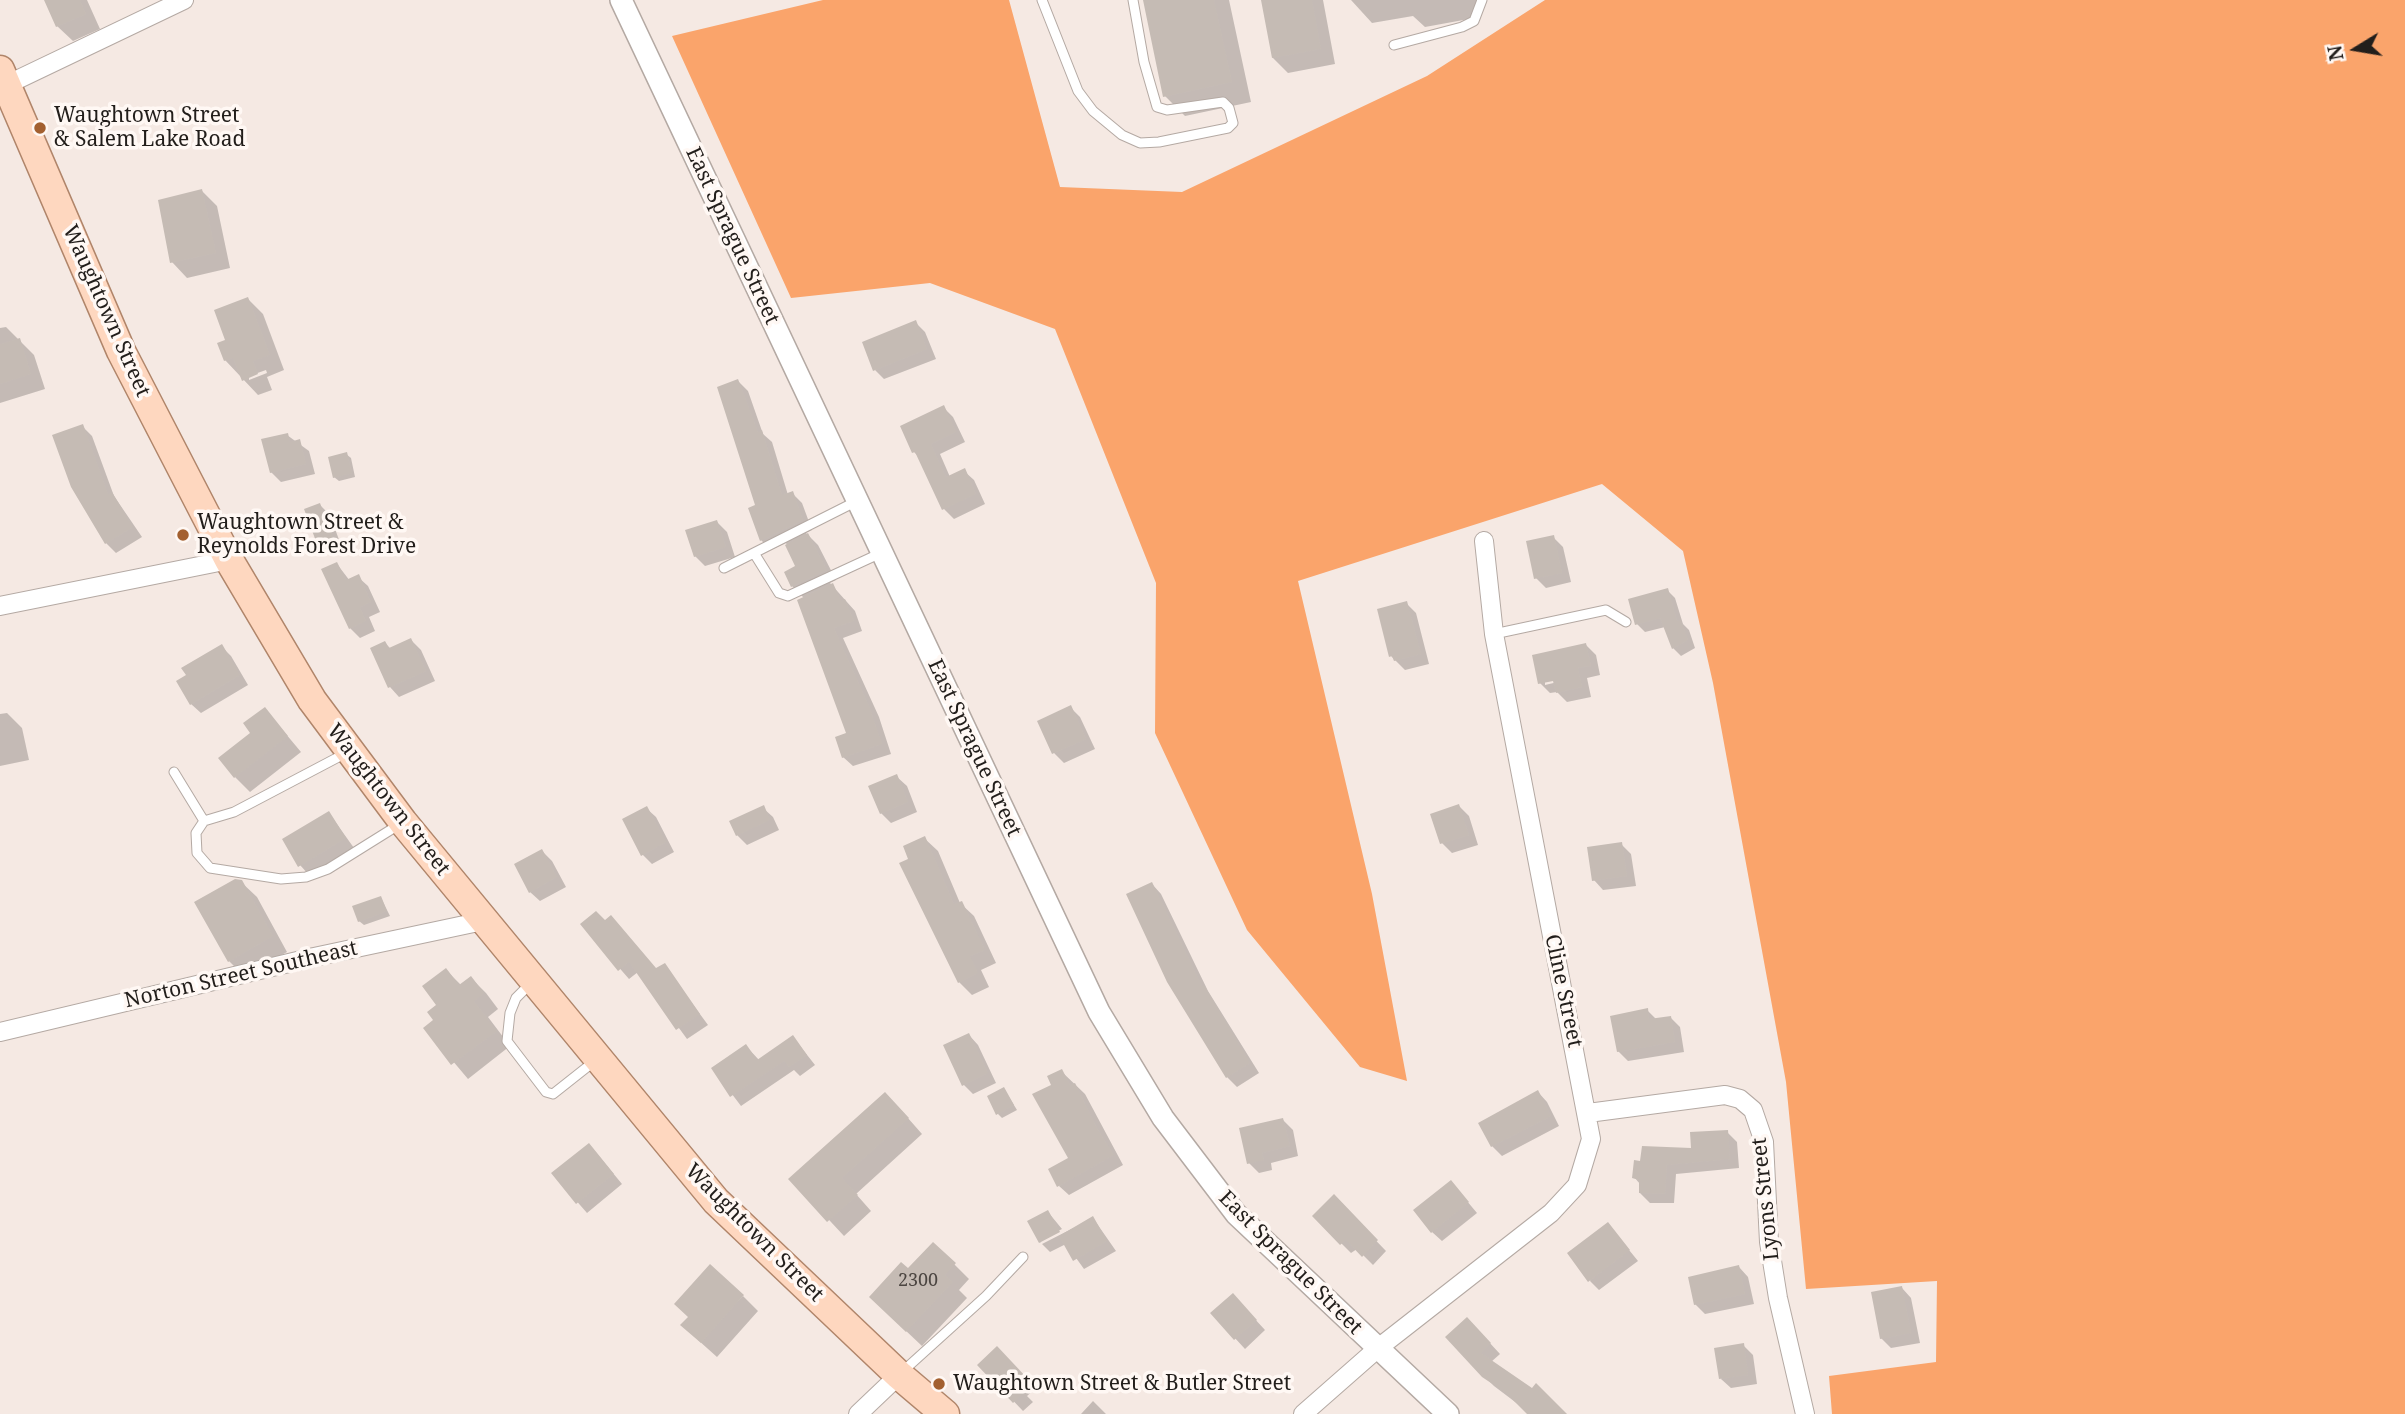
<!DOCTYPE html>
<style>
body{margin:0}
#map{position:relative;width:2405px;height:1414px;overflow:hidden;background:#f5e9e3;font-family:"Noto Serif",serif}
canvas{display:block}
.north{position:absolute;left:2321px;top:14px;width:70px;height:70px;-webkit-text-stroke:5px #fff8f4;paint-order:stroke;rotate:259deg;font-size:19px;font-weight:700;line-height:28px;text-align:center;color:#221e1b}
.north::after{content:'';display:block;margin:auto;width:24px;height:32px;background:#221e1b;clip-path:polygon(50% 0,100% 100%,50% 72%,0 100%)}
</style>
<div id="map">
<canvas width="2405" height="1414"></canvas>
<div class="north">N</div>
</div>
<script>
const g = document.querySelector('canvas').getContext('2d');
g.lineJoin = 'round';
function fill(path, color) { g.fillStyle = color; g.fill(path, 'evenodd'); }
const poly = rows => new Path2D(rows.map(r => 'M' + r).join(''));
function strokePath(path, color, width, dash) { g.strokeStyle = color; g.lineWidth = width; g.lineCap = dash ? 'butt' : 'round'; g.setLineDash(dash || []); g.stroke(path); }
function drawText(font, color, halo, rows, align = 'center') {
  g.font = font + ' "Noto Serif",serif'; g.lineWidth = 7; g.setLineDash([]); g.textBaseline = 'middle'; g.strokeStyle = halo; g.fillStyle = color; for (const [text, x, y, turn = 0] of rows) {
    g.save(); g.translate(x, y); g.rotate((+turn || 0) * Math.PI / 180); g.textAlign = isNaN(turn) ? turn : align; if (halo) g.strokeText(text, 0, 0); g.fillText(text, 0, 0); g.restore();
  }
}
fill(poly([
 [823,0,1009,0,1060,187,1182,192,1427,76,1545,0,2405,0,2405,1414,1832,1414,1829,1376,1936,1362,1937,1281,1806,1289,1786,1082,1713,683,1683,551,1602,484,1298,581,1372,894,1407,1081,1360,1067,1247,930,1155,733,1156,583,1055,329,930,283,791,298,672,36]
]), '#faa46b');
fill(poly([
 [46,0,87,0,100,29,73,41,57,26],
 [1144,0,1229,0,1251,102,1185,116,1165,96],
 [1263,0,1323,0,1335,64,1288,73,1273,58],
 [1351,0,1477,0,1480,17,1425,27,1413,16,1372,23],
 [202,191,217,206,230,268,187,278,172,262],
 [248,299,263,314,284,370,267,377,272,390,258,395,225,360,227,341],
 [266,370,267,373,249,380,249,376],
 [915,322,925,332,936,359,884,379,875,370],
 [6,327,34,355,45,389,0,403,0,328],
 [738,381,748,391,763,434,772,442,788,495,792,493,802,503,812,530,806,533,818,545,836,580,830,583,855,611,862,631,843,638,879,717,891,754,853,766,843,757,848,734,804,598,792,586,797,567,786,543,771,550,761,540],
 [943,407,953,417,965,442,940,454,950,477,964,471,974,480,985,504,954,519,944,509,921,459,914,452],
 [82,426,92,436,114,496,142,537,116,553,106,543],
 [287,435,309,451,315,474,281,482,271,472],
 [346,454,351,458,355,477,339,481,334,477],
 [320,505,330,515,342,548,328,553,319,543],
 [717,522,727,532,735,557,705,566,695,556],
 [1553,537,1563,547,1571,582,1546,588,1536,578],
 [337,564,350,581,358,577,368,586,380,612,369,617,375,631,360,638,350,628],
 [1667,590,1675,598,1683,624,1689,630,1695,648,1681,656,1673,648,1665,627,1645,632,1637,624],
 [1406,603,1416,613,1429,664,1405,670,1391,656],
 [411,640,421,650,435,681,399,697,390,687,372,649,385,643,391,649],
 [1586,645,1596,655,1600,675,1587,678,1591,697,1567,702,1557,692,1550,693,1540,683],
 [1561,678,1562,681,1545,685,1545,681],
 [221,646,231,656,248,685,201,713,191,704,188,676],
 [1070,707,1080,717,1095,749,1064,763,1054,753,1040,722],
 [265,709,301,752,250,792,235,777],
 [7,713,22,728,29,760,0,766,0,714],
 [897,777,907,786,917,812,891,823,881,813],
 [1459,806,1469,816,1478,845,1452,853,1442,843],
 [646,808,656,817,674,852,652,864,642,854],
 [763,808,773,817,779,830,747,845,737,835],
 [329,813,354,848,309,875,300,865],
 [924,838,938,851,960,903,974,916,996,963,981,970,989,987,972,995,959,982,911,860],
 [1621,844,1631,854,1636,886,1603,890,1594,880],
 [542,851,552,861,566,887,540,901,530,892],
 [241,882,257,897,287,952,244,976,229,961],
 [1152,884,1161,894,1208,991,1259,1073,1237,1087,1227,1077,1168,981],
 [381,898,390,916,364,925,359,921],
 [582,925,657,970,664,965,708,1025,687,1039,638,972,629,979],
 [446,970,461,985,471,978,486,993,498,1009,488,1017,510,1046,468,1079,425,1028,435,1020],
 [1647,1010,1656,1019,1670,1017,1680,1027,1684,1052,1628,1061,1618,1051],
 [969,1035,978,1045,996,1083,973,1094,963,1084],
 [793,1037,815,1065,800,1076,794,1070,741,1106,713,1069,746,1046,759,1060],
 [1061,1071,1085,1094,1123,1165,1069,1195,1059,1186,1070,1159,1054,1085],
 [1004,1089,1017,1110,1002,1118,998,1114],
 [1538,1092,1547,1102,1559,1126,1502,1156,1492,1146],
 [900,1109,922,1134,856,1194,871,1211,844,1236,791,1179],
 [1283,1120,1293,1130,1298,1156,1271,1163,1272,1170,1259,1173,1249,1163],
 [1727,1132,1737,1142,1739,1168,1676,1174,1674,1203,1650,1203,1640,1193,1640,1184,1634,1177],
 [598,1155,622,1184,587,1213,553,1174],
 [1451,1182,1477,1213,1442,1241,1432,1232],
 [1334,1197,1386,1251,1373,1265,1357,1249,1351,1253,1314,1216],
 [1048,1212,1062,1229,1041,1240,1041,1243,1030,1222],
 [1093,1218,1116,1251,1084,1269,1066,1244,1050,1252,1042,1244],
 [1608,1224,1638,1261,1599,1290,1590,1281],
 [954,1264,969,1279,959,1290,967,1298,922,1346,886,1312,909,1271],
 [1739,1267,1748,1277,1754,1304,1705,1314,1695,1304],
 [1902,1288,1911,1298,1920,1343,1891,1348,1881,1338],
 [743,1296,758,1311,717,1357,698,1340],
 [1242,1305,1265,1330,1245,1349,1212,1313],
 [1477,1329,1500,1354,1491,1362,1564,1414,1531,1414,1494,1386,1483,1375],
 [1743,1345,1753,1355,1757,1384,1731,1388,1721,1379],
 [1006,1358,1035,1389,1027,1396,1033,1402,1023,1411,979,1365],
 [1093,1401,1106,1414,1081,1414]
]), '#0003');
fill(poly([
 [44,0,80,0,86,14,56,27],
 [1143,0,1214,0,1232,82,1163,97],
 [1261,0,1312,0,1321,49,1272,58],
 [202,189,216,253,170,263,158,200],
 [248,297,270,355,253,361,258,374,242,381,233,358,224,361,217,343,225,340,214,310],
 [916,320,927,349,873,371,862,342],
 [20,338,31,374,0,384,0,344],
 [738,379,758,432,762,430,782,495,793,491,803,520,760,541,748,508,755,505,717,387],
 [944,405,956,432,931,444,946,477,965,468,976,494,942,510,915,452,912,453,900,426],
 [83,424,108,494,112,492,133,527,105,544,71,487,52,435],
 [288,433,290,442,300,439,306,464,270,473,261,439],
 [347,452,352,473,333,478,328,457],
 [320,503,333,538,317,544,304,509],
 [717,520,726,547,694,557,685,530],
 [808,533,827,570,791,587,784,572,795,566,785,545],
 [1554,535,1562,573,1534,579,1526,541],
 [337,562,346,580,359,574,371,602,360,607,366,621,349,629,321,569],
 [833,583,841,601,845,599,854,621,834,628,869,706,882,744,842,758,835,737,846,733,797,600],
 [1668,588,1677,621,1681,620,1688,640,1672,649,1660,618,1635,625,1628,599],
 [1407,601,1421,654,1394,661,1392,656,1389,657,1377,609],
 [411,638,426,671,388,688,370,648,385,641,389,648],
 [1586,643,1591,666,1578,668,1582,687,1556,693,1553,681,1538,684,1532,655],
 [222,644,240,675,190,705,176,681,186,675,181,668],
 [1071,705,1086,739,1052,754,1037,721],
 [265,707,288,736,234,778,218,758,250,733,243,723],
 [897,774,908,802,880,814,868,786],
 [1459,804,1469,835,1440,844,1430,814],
 [764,805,770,820,736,836,729,821],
 [647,806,666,842,641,856,622,819],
 [329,811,346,838,298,867,282,839],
 [925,836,954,904,962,901,985,950,970,956,978,973,958,983,899,863,908,859,903,846],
 [1622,842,1627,876,1592,881,1587,847],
 [542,849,557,877,529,893,514,864],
 [235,879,242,880,273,936,228,962,194,902],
 [1152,882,1202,986,1204,985,1250,1063,1226,1078,1167,982,1126,894],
 [381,896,387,911,358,922,352,906],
 [596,911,605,920,611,915,656,968,665,963,700,1014,676,1030,629,962,618,971,580,924],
 [446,968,459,985,471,976,484,993,474,1001,497,1031,451,1065,423,1028,433,1020,427,1012,436,1005,422,986],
 [1648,1008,1649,1019,1671,1016,1675,1042,1617,1052,1610,1016],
 [969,1033,988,1073,962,1086,943,1045],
 [793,1035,807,1055,789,1067,784,1061,730,1097,711,1068,746,1044,757,1060],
 [1062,1069,1070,1085,1075,1083,1097,1128,1114,1155,1057,1187,1048,1169,1068,1158,1032,1094,1051,1085,1047,1076],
 [1004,1087,1014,1105,996,1115,987,1096],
 [1538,1090,1551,1116,1491,1147,1478,1123],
 [885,1092,909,1118,842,1178,858,1195,827,1222,788,1179],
 [1283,1118,1290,1146,1262,1153,1264,1160,1247,1164,1239,1128],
 [1728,1130,1730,1159,1667,1165,1665,1194,1639,1193,1639,1180,1632,1178,1634,1160,1640,1161,1642,1146,1691,1148,1690,1132],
 [589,1143,614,1174,576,1204,551,1173],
 [1451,1180,1469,1202,1431,1233,1413,1210],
 [1334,1194,1378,1240,1362,1257,1346,1240,1340,1245,1312,1216],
 [1048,1210,1060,1232,1039,1243,1027,1221],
 [1093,1216,1107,1241,1073,1261,1059,1236],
 [1608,1222,1630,1250,1588,1282,1567,1253],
 [933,1242,956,1263,945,1275,953,1282,906,1332,869,1297,901,1262,908,1268],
 [710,1264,744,1295,701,1343,680,1325,688,1317,674,1304],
 [1739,1265,1745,1294,1694,1305,1688,1277],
 [1902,1286,1911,1333,1880,1339,1871,1292],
 [1233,1293,1257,1320,1234,1340,1210,1313],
 [1467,1317,1491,1343,1481,1353,1532,1388,1536,1383,1567,1414,1527,1414,1506,1393,1482,1377,1445,1337],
 [1744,1343,1748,1375,1719,1379,1714,1348],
 [997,1346,1027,1378,1019,1386,1024,1392,1013,1403,977,1365]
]), '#c5bbb4');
const service = poly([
 [1042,0,1078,91,1093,111,1122,135,1140,143,1159,142,1228,128,1233,123,1229,108,1223,102,1167,110,1157,107,1144,62,1133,0],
 [1394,45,1462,27,1474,21,1482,0],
 [754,553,779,593,788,596,881,553],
 [724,568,857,501],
 [1494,634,1606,610,1626,622],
 [348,752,234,812,204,821,196,833,197,853,210,868,281,879,306,877,328,869,400,824],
 [174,772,204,821],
 [531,983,516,998,510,1013,507,1041,546,1092,553,1094,596,1060],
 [902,1372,986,1296,1023,1257]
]);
const minor = poly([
 [0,88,184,0],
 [0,606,229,560],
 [0,1032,314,957,483,921],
 [1588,1113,1725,1095,1740,1099,1753,1110,1764,1142,1769,1242,1778,1298,1805,1414],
 [858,1414,899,1375],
 [1303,1414,1377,1349,1551,1213,1577,1185,1591,1139,1494,634,1484,541]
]);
const tertiary = poly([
 [621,0,1099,1012,1163,1118,1236,1214,1448,1414]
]);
const primary = poly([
 [0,70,121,351,229,560,312,700,403,822,716,1201,899,1375,945,1414]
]);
strokePath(service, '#b4a9a3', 11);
strokePath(minor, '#b4a9a3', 20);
strokePath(tertiary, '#b4a9a3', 24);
strokePath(primary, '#b0856a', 31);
strokePath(service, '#fff', 9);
strokePath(minor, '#fff', 18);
strokePath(tertiary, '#fff', 21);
strokePath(primary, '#fed7bf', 28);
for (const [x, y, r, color] of [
 [40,128,7,"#a36030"],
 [183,535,7,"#a36030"],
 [939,1384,7,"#a36030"]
]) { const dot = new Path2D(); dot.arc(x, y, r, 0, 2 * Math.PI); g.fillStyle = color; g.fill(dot); strokePath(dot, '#fff8f4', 2.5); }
drawText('18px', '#4b4541', null, [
 ["2300",918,1281]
]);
drawText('21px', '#221e1b', '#fff8f4', [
 ["Waughtown Street",54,116],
 ["& Salem Lake Road",54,140],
 ["Waughtown Street &",197,523],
 ["Reynolds Forest Drive",197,547],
 ["Waughtown Street & Butler Street",953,1384]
], 'left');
drawText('21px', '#221e1b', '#fff8f4', [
 ["East Sprague Street",732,236,65],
 ["Waughtown Street",106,311,66],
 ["East Sprague Street",974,748,65],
 ["Waughtown Street",388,800,52],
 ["Norton Street Southeast",241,975,-13],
 ["Cline Street",1563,991,78],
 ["Lyons Street",1766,1199,-96],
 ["Waughtown Street",754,1233,45],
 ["East Sprague Street",1290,1263,45]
]);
</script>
